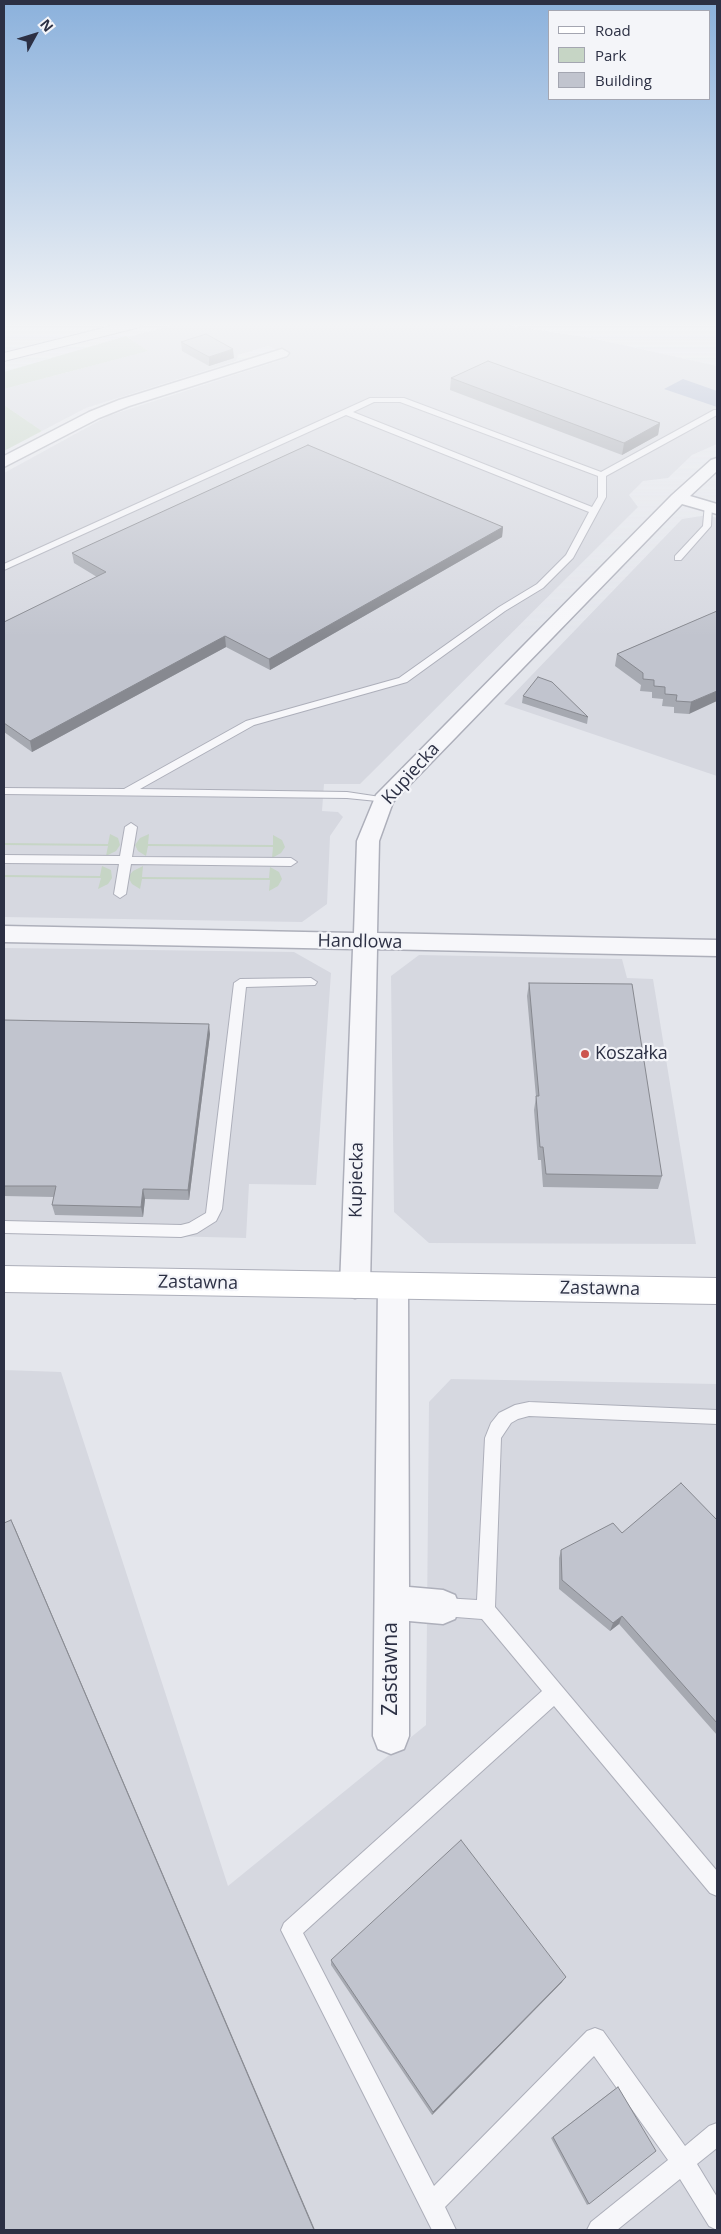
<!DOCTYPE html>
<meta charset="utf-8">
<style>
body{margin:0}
#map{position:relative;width:721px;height:2234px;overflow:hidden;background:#e4e6ec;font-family:"Open Sans",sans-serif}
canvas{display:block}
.frame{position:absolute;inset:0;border:5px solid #2c3044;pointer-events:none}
.legend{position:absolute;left:548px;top:10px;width:162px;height:90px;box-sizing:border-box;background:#f4f5f9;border:1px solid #a4a6b1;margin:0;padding:6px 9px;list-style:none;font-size:15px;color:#2c3044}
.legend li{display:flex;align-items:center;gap:10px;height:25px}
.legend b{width:25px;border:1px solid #a4a6b1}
.north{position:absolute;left:10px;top:10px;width:50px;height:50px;-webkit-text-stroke:4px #f4f5f9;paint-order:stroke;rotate:51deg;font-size:14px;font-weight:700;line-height:20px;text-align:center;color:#2c3044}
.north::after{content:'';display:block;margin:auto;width:18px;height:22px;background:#2c3044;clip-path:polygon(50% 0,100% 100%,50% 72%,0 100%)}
</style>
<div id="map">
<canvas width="721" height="2234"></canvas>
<div class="frame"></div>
<ul class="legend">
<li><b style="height:6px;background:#fff"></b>Road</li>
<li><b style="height:14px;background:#c6d5c5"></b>Park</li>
<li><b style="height:14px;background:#c1c4ce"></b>Building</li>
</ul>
<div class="north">N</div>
</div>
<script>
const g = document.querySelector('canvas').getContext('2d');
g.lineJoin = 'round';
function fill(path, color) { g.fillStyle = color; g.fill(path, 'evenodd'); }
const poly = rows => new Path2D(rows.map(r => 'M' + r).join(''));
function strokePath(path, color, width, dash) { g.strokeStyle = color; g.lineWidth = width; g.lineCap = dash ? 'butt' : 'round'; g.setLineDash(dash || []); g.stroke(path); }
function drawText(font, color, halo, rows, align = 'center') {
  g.font = font + ' "Open Sans",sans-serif'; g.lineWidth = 4.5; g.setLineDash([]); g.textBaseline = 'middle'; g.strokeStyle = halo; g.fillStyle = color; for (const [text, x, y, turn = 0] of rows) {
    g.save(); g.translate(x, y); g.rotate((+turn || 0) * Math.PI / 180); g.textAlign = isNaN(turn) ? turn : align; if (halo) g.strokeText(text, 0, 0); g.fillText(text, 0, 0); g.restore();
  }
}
fill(poly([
 [178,324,499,324,591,338,704,363,717,366,717,444,692,455,668,478,643,481,629,495,638,507,360,784,324,784,322,811,338,812,343,817,330,836,327,904,302,922,4,917,4,473,108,416,290,357,268,346,238,355,236,361,86,408,42,431,4,405,4,389,147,351,128,337],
 [708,515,717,518,717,776,504,704,682,519],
 [4,948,294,952,331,973,316,1185,249,1184,246,1238,4,1232],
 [419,955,622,959,627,978,653,979,696,1244,429,1243,394,1212,391,976],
 [4,1370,61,1372,228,1886,426,1725,429,1402,451,1379,717,1384,717,2230,4,2230]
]), '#d6d8e0');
fill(poly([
 [126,336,148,351,4,389,4,372],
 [4,405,42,431,4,451],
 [110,834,118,838,120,845,116,851,106,856,108,846,4,845,4,843,108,844],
 [149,834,148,844,273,845,273,835,282,840,285,847,281,853,272,858,273,847,148,846,146,856,138,851,135,845,140,838],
 [102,866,111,870,112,878,108,884,98,889,101,878,4,877,4,875,100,876],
 [143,866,142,877,269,878,270,867,279,872,282,879,278,886,269,891,270,880,142,879,140,889,132,884,128,877,133,871]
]), '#c6d5c5');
fill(poly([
 [683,379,717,391,717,407,664,389]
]), '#a1acca');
const service = poly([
 [370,398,404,398,601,472,714,410,717,410,717,415,606,476,606,497,573,558,543,588,505,611,407,682,254,725,140,789,347,792,387,798,389,800,387,802,347,798,4,794,4,788,124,789,246,721,399,678,499,607,537,584,566,555,589,512,346,415,4,570,4,564,370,398],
 [374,402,400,402,598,476,598,497,592,507,353,412,374,402],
 [705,504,712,506,711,526,681,560,675,560,675,556,703,526,705,504],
 [131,823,137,827,132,857,291,858,297,862,291,866,131,864,126,894,120,898,114,894,119,864,4,863,4,855,120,856,125,827,131,823],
 [311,978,317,982,315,985,246,987,222,1209,216,1221,197,1233,181,1237,4,1233,4,1221,181,1225,189,1223,206,1213,234,983,240,979,311,978],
 [529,1402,717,1410,717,1424,529,1416,518,1419,511,1423,501,1438,495,1607,717,1871,717,1896,710,1893,554,1706,303,1933,434,2186,587,2031,595,2028,603,2031,685,2146,709,2126,717,2123,717,2148,697,2164,717,2197,717,2230,709,2226,680,2179,617,2230,587,2230,591,2222,668,2160,594,2056,445,2207,456,2230,432,2230,281,1930,284,1923,542,1691,482,1619,443,1616,437,1613,434,1607,437,1601,443,1598,477,1600,485,1438,491,1423,499,1413,515,1405,529,1402]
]);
const minor = poly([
 [282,349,289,353,287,356,129,406,99,418,4,467,4,456,89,412,119,400,282,349],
 [717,458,717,471,690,496,717,504,717,514,682,504,393,802,379,841,377,933,717,940,717,956,377,949,370,1286,365,1295,355,1298,345,1295,340,1286,353,949,4,942,4,926,354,933,357,841,376,795,672,495,711,460,717,458],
 [393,1274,403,1277,408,1286,409,1587,443,1590,455,1595,460,1607,455,1619,443,1624,409,1621,409,1736,404,1749,391,1754,378,1749,373,1736,378,1286,383,1277,393,1274]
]);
const secondary = poly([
 [4,1266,717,1278,717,1304,4,1292,4,1266]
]);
const motorway = poly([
 [119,324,142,324,140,327,4,361,4,353,119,324]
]);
strokePath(service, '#adafba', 2);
strokePath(minor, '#adafba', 3);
strokePath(secondary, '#adafba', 2);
strokePath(motorway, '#8c90a2', 2);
fill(service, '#f7f7fa');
fill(minor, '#f7f7fa');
fill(secondary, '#fff');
fill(motorway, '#fff');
fill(poly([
 [181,342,234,358,209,366,182,351],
 [451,378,660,423,658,435,622,455,450,390],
 [503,527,502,537,270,670,226,647,32,752,4,732,4,622,97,577,74,563,72,553],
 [717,611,689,714,674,713,674,707,662,706,663,699,652,698,652,692,640,691,641,685,615,666,617,654],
 [523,696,588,717,587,724,522,703],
 [529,983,662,1176,658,1189,543,1187,541,1160,538,1160,534,1110,536,1097,527,996],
 [4,1020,210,1034,189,1200,145,1199,143,1217,55,1215,52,1205,54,1197,4,1196],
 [717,1520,717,1735,619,1624,610,1631,559,1589,559,1558,561,1550,622,1533],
 [331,1960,562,1982,432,2115,331,1965],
 [615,2089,589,2204,587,2205,551,2138]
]), '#a6a9b1');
fill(poly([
 [233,349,234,358,209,366,209,357],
 [660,423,658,435,622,455,624,443],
 [503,527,502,537,270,670,269,659],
 [225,636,226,647,32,752,30,741],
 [717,691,717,701,689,714,691,702],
 [209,1024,210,1034,189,1200,188,1190],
 [143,1189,145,1199,143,1217,141,1207],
 [11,1520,15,1528,315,2230,314,2230],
 [622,1616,619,1624,610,1631,613,1623],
 [566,1977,562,1982,432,2115,433,2112]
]), '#878990');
const building = poly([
 [206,334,233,349,209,357,181,342,206,334],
 [488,361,660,423,624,443,451,378,488,361],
 [308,445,503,527,269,659,225,636,30,741,4,723,4,622,106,572,72,553,308,445],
 [717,611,717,691,691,702,676,701,677,695,665,694,665,687,654,686,654,680,643,679,643,673,617,654,717,611],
 [538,677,552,682,588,717,523,696,538,677],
 [529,983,632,984,662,1176,546,1174,543,1147,540,1147,536,1096,539,1096,529,983],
 [4,1020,209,1024,188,1190,143,1189,141,1207,52,1205,56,1186,4,1186,4,1020],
 [681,1483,717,1520,717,1723,622,1616,613,1623,562,1580,561,1550,613,1523,622,1533,681,1483],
 [11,1520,314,2230,4,2230,4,1523,11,1520],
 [461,1840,566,1977,433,2112,331,1960,461,1840],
 [618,2087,656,2151,589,2204,553,2137,618,2087]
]);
fill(building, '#c1c4ce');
strokePath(building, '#878990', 1);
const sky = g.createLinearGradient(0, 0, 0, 637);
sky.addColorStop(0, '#8bb1dc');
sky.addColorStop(0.51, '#f3f4f6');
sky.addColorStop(1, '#f3f4f600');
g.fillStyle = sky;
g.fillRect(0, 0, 721, 637);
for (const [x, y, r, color] of [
 [585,1054,5,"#cc544e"]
]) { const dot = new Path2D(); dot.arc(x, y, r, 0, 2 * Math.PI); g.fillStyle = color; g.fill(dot); strokePath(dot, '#f4f5f9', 2); }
drawText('18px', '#2c3044', '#f4f5f9', [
 ["Kupiecka",411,774,-48],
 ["Handlowa",360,942,1],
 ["Kupiecka",357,1180,-89],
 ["Zastawna",198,1283,1],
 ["Zastawna",600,1289,1]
]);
drawText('18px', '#2c3044', '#f4f5f9', [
 ["Koszałka",595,1054]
], 'left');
drawText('21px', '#2c3044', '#f4f5f9', [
 ["Zastawna",391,1669,-90]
]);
</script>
